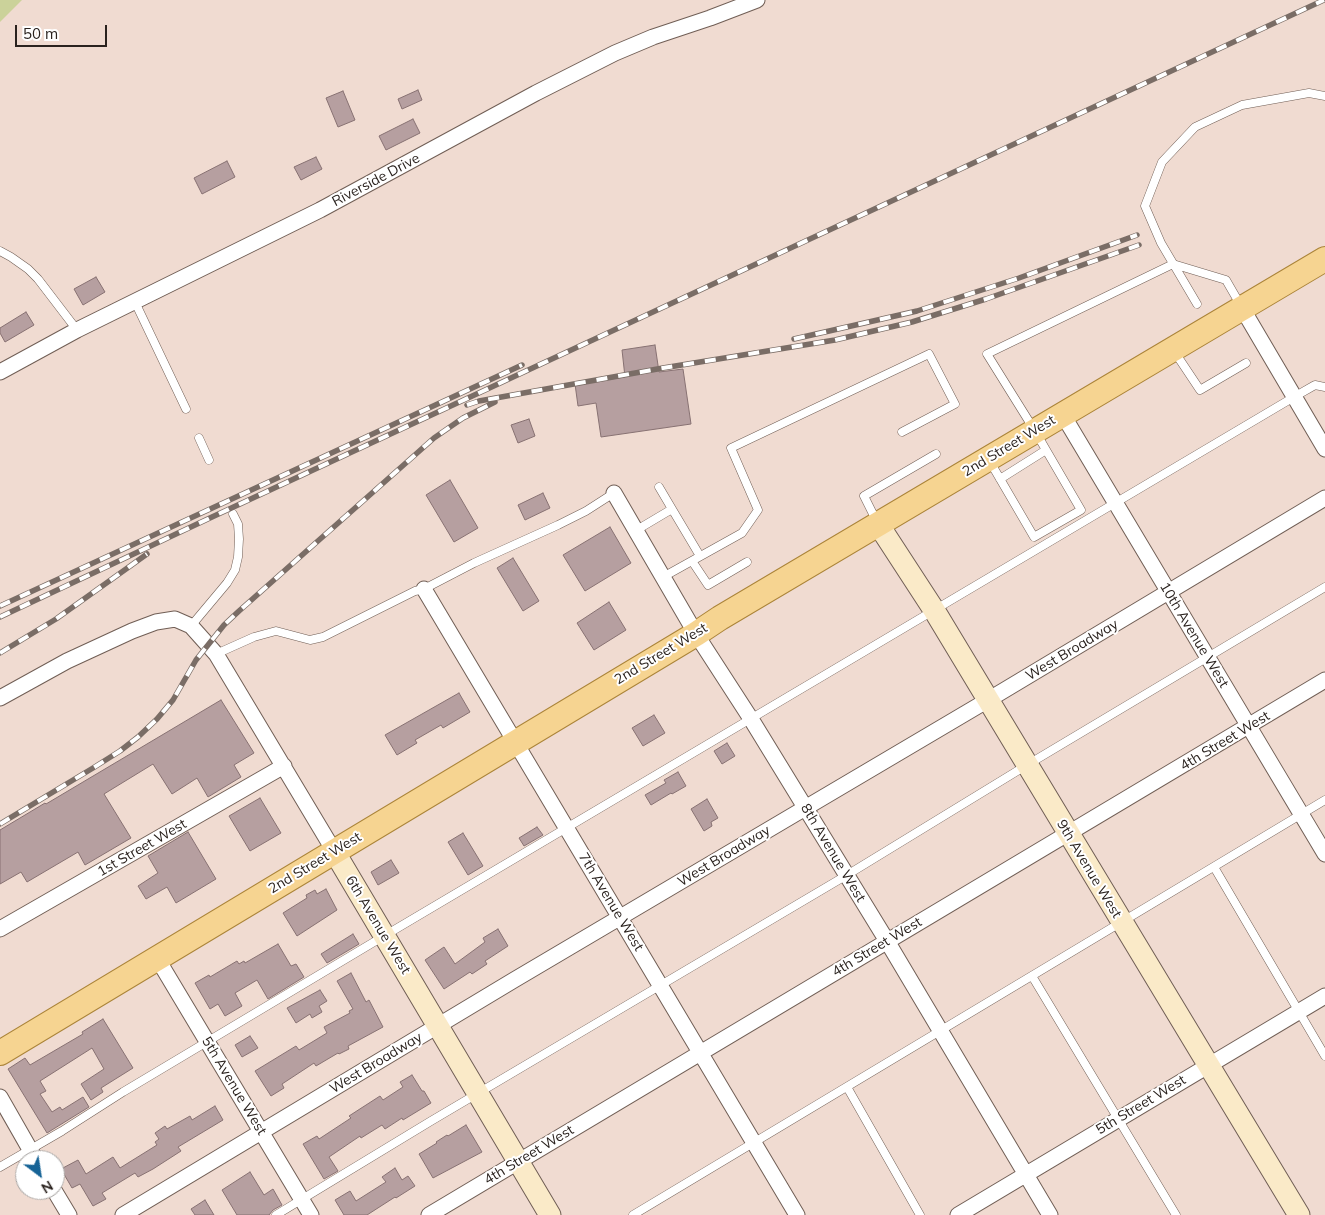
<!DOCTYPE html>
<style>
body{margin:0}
#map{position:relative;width:1325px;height:1215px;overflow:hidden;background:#f0dbd1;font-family:Mulish,sans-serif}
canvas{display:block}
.north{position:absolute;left:15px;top:1150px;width:50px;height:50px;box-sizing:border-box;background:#fff;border:1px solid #aaa7a5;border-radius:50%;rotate:149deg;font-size:14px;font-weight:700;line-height:20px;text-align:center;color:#2a221e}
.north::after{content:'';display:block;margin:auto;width:18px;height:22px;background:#166396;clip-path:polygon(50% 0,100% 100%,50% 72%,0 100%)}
.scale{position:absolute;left:15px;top:25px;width:92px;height:22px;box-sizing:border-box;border:2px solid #2a221e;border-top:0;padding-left:6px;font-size:15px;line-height:18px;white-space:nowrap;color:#2a221e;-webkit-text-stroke:4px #fff;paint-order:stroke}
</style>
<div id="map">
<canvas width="1325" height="1215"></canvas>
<div class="north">N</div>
<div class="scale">50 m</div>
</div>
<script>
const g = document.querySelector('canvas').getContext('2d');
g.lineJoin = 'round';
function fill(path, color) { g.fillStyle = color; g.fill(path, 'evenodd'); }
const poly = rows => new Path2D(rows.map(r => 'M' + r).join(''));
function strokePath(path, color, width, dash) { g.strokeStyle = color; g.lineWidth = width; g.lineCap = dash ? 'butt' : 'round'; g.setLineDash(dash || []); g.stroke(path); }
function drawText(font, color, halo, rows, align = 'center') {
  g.font = font + ' Mulish,sans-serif'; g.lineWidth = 4; g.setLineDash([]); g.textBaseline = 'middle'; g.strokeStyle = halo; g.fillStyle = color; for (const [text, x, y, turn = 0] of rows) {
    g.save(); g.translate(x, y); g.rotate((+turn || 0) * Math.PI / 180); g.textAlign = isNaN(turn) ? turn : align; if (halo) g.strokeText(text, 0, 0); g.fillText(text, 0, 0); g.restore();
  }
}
fill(poly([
 [0,0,22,0,0,22]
]), '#cbd29a');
const building = poly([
 [418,90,422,100,402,109,398,99,418,90],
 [343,91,355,120,338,127,326,98,343,91],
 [413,119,420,133,386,150,379,136,413,119],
 [316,157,322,169,301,180,294,167,316,157],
 [227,161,235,177,202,194,194,178,227,161],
 [96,277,105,292,83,305,74,289,96,277],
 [26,312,34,325,5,342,0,333,0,328,26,312],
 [655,345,659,372,683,369,691,424,601,437,596,403,578,406,575,384,625,377,622,350,655,345],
 [529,419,535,436,518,443,511,425,529,419],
 [450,480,478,528,454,542,426,495,450,480],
 [543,493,550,508,525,520,518,505,543,493],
 [610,527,631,563,585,591,563,555,610,527],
 [513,558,539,601,523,611,497,568,513,558],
 [609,602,626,630,594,650,577,623,609,602],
 [459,693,470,712,443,728,441,725,415,740,417,743,397,755,385,735,459,693],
 [221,700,254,753,234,765,241,777,208,797,197,778,172,794,153,764,104,794,131,838,85,865,78,852,27,882,21,872,0,884,0,830,45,803,46,804,221,700],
 [654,715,665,733,643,746,632,728,654,715],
 [727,743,735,756,722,764,714,751,727,743],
 [678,772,686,786,672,794,671,793,651,805,645,795,666,783,664,780,678,772],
 [260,798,281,833,250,851,229,816,260,798],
 [707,799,718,818,711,822,712,826,704,831,691,809,707,799],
 [537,827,543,835,524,846,519,838,537,827],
 [188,832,216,879,176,903,167,887,146,899,138,886,158,873,148,856,188,832],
 [463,833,483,866,468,875,448,842,463,833],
 [391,860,399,873,378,885,371,872,391,860],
 [326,889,337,910,297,936,283,913,307,898,306,895,315,890,317,894,326,889],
 [498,929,508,946,485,961,487,964,472,974,470,972,444,989,425,960,444,947,455,964,485,942,483,938,498,929],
 [353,934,359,944,327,963,321,954,353,934],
 [278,944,291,966,296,964,304,977,268,999,257,980,235,993,242,1006,225,1016,218,1004,210,1009,195,983,209,975,210,977,237,961,239,964,244,961,245,963,278,944],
 [351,973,366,1002,369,1000,383,1027,348,1046,349,1049,339,1054,338,1053,316,1066,314,1063,282,1084,284,1088,271,1096,255,1071,296,1046,299,1050,327,1033,324,1027,350,1013,349,1011,353,1009,337,981,351,973],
 [320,990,327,1001,319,1006,322,1012,312,1018,310,1014,296,1023,287,1008,320,990],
 [103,1019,133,1068,101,1088,103,1092,91,1100,81,1084,104,1069,92,1048,40,1081,46,1091,40,1094,52,1112,60,1107,62,1110,83,1097,89,1107,47,1133,8,1069,25,1058,30,1065,83,1034,82,1032,103,1019],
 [250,1036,258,1048,242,1057,235,1045,250,1036],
 [412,1075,422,1091,424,1091,431,1103,403,1120,402,1118,385,1129,382,1125,361,1138,360,1136,329,1157,338,1171,324,1179,303,1144,317,1136,319,1139,351,1118,349,1116,380,1096,383,1100,403,1087,400,1082,412,1075],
 [215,1106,223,1120,178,1147,181,1151,153,1169,138,1177,135,1173,102,1193,106,1199,93,1206,80,1184,72,1188,61,1169,78,1160,86,1174,113,1157,120,1168,157,1145,155,1142,159,1139,155,1133,165,1126,167,1129,190,1116,192,1120,215,1106],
 [466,1125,482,1152,433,1178,419,1154,437,1143,436,1142,447,1135,448,1136,466,1125],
 [395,1168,402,1180,408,1176,415,1186,396,1198,395,1197,367,1215,344,1215,335,1200,350,1191,356,1201,386,1182,382,1177,395,1168],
 [250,1172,264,1195,273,1189,282,1205,273,1210,269,1215,237,1215,222,1190,250,1172],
 [205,1200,214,1215,195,1215,191,1209,205,1200]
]);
fill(building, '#b69fa0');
strokePath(building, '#877172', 1);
const lane = poly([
 [0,251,11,257,28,269,38,279,77,330],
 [135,302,186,409],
 [1197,304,1161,243,1145,206,1162,162,1195,127,1242,105,1309,93,1325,96],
 [1174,351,1200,390,1246,363],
 [199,438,209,460],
 [989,460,1034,537,1081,510,1035,431,987,354,1173,264,1226,280,1241,306],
 [1000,479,1046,450],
 [659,487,672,509],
 [877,522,864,496,936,454],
 [635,531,672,509,700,556],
 [692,561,708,585,747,562],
 [663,577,742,533,758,510,731,448,929,354,955,404,902,432],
 [191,626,227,583,235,570,238,557,239,539,238,524,233,514],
 [216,654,254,637,276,631,310,640,323,637,415,591,424,589,474,563,558,525,586,511,614,493],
 [1214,867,1325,1056],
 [1032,976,1176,1215],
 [847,1087,920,1215],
 [0,1167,62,1131,123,1092,384,936,1294,397,1315,385,1325,387],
 [276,1215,431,1121,847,875,1027,765,1325,587],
 [633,1215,1325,800]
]);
const street = poly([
 [1242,308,1325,449],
 [0,372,77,330,320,210,536,93,615,53,653,37,710,18,757,0],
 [1063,415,1325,854],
 [614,493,696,634,751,719,887,941,1050,1215],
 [424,589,797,1215],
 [0,698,67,661,132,631,156,622,175,619,191,626,216,654,334,851],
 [0,929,284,766],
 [157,958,311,1215],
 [0,1097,36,1160],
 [54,1190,69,1215],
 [123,1215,514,980,988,700,1325,498],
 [429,1215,1325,680],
 [958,1215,1325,996]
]);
const secondary = poly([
 [878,524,934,610,1299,1215],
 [334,851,550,1215]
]);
const primary = poly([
 [0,1053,696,634,720,618,1325,259]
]);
strokePath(lane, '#705e55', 9);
strokePath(street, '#705e55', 17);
strokePath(secondary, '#705e55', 23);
strokePath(primary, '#ab8439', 26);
strokePath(lane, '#fff', 8);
strokePath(street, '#fff', 15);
strokePath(secondary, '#faeac8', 21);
strokePath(primary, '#f6d491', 24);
const rail = poly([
 [794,339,917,311,1019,278,1137,235],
 [467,405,479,401,663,368,835,340,912,322,986,299,1139,245],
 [0,606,522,365],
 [0,617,212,517,1324,0],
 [0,653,56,619,147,554],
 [0,824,93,768,120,751,138,737,157,719,173,700,196,660,224,625,239,611,434,438,463,418,495,402]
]);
strokePath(rail, '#7a6d66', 5.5);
strokePath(rail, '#fff', 4, [11]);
drawText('14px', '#2a221e', '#fff', [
 ["Riverside Drive",376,180,-28],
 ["2nd Street West",1009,446,-31],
 ["10th Avenue West",1194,635,59],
 ["West Broadway",1072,650,-31],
 ["2nd Street West",661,654,-31],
 ["4th Street West",1225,741,-31],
 ["1st Street West",142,848,-30],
 ["8th Avenue West",833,853,59],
 ["West Broadway",724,856,-31],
 ["2nd Street West",315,863,-31],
 ["9th Avenue West",1089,869,59],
 ["7th Avenue West",611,902,59],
 ["6th Avenue West",378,925,59],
 ["4th Street West",877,947,-31],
 ["West Broadway",376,1063,-31],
 ["5th Avenue West",234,1086,59],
 ["5th Street West",1141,1105,-31],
 ["4th Street West",529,1155,-31]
]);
</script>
